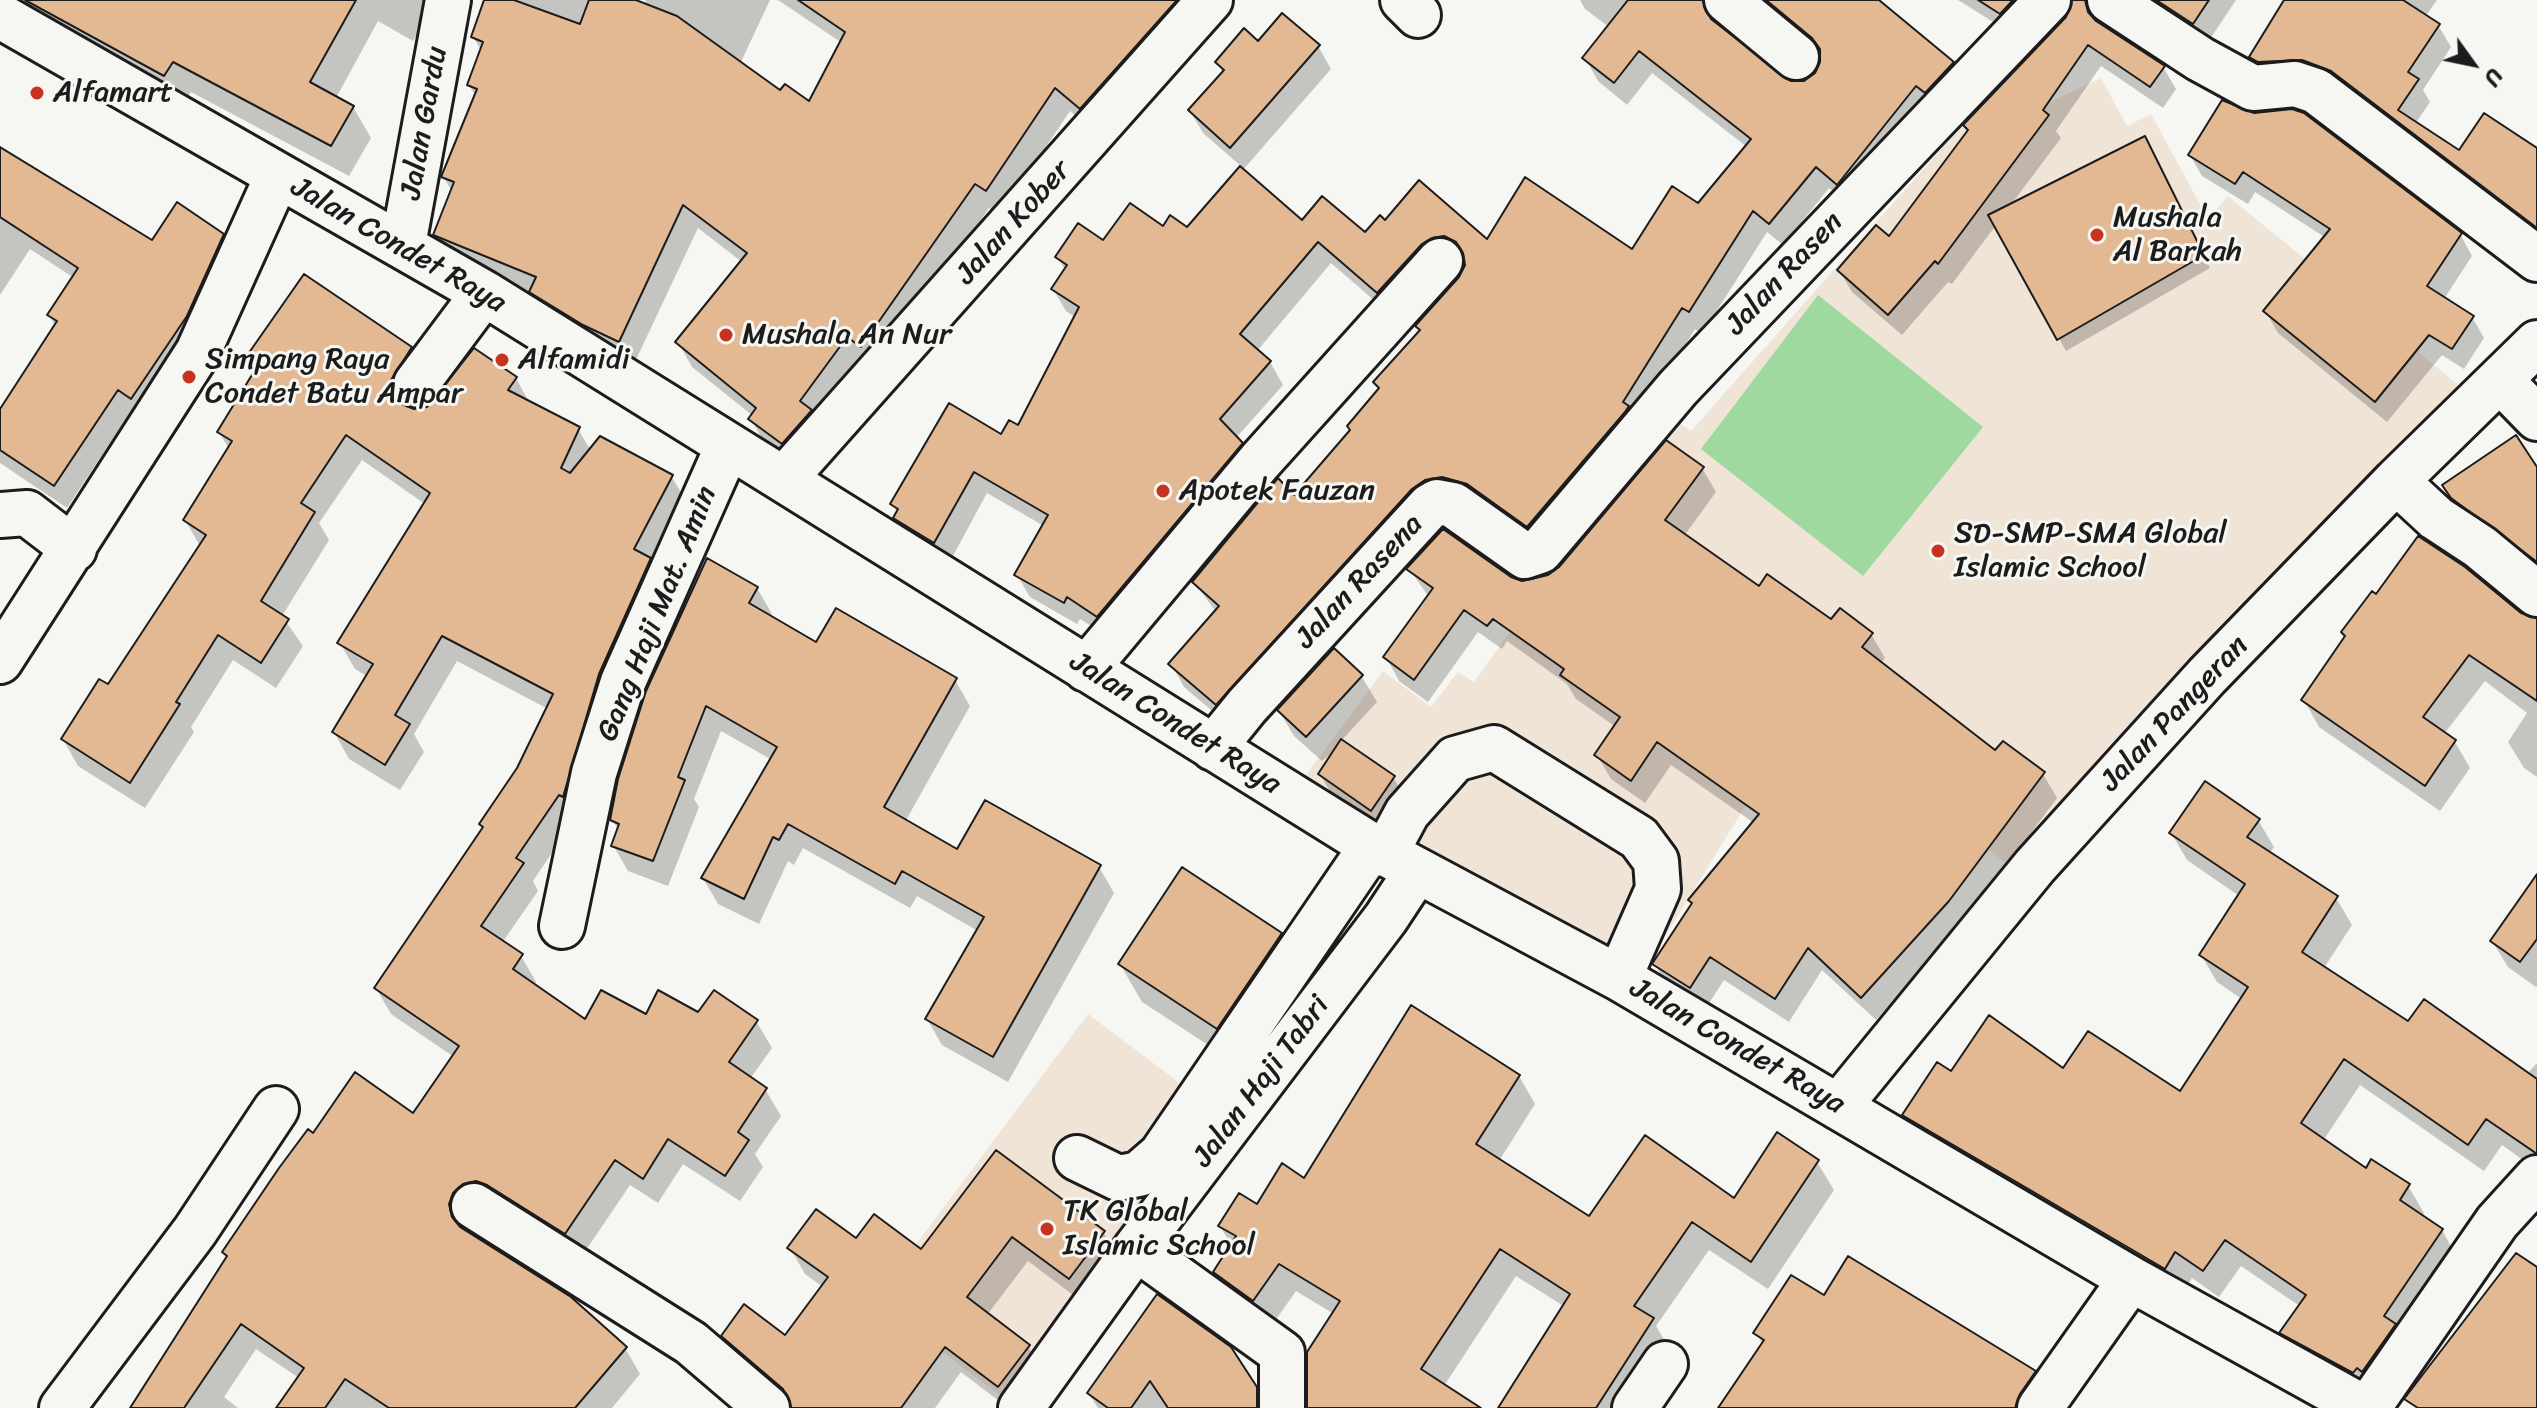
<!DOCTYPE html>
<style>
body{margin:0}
#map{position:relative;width:2537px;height:1408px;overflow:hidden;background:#f6f6f2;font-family:Sriracha,sans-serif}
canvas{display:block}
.north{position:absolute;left:2433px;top:24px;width:80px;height:80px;-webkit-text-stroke:6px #f6f6f2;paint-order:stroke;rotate:123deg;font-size:22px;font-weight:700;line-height:32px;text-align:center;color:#1c1c1c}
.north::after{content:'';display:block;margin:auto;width:28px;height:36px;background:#1c1c1c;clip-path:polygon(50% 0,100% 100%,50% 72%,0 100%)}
</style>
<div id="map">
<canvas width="2537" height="1408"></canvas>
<div class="north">U</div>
</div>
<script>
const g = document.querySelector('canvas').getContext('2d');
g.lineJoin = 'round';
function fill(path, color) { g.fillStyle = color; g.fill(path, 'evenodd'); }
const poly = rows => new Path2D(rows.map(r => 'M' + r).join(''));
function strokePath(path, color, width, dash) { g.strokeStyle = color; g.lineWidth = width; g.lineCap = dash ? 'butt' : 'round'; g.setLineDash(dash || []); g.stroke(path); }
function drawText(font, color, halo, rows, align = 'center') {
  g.font = font + ' Sriracha,sans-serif'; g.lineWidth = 6; g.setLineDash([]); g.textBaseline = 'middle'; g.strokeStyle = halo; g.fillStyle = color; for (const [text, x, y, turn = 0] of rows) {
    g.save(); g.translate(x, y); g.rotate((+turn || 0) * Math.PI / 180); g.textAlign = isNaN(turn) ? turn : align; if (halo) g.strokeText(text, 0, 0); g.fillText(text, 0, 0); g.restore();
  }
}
fill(poly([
 [2006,76,2052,101,2101,78,2127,126,2151,114,2208,219,2228,196,2462,388,2010,867,1898,772,1748,802,1638,980,1303,779,1383,671,1431,707,1458,672,1474,682,1666,414,1691,431],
 [1088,1014,1242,1130,1017,1408,874,1301]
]), '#f0e4d6');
fill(poly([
 [1818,295,1983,427,1863,576,1701,449]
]), '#9fd99f');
fill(poly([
 [20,0,436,0,413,41,378,21,336,98,353,107,371,138,349,176,191,92,182,106,35,27],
 [486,0,588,0,593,8,578,147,646,0,770,0,740,64,780,93,809,104,842,43,778,0,1202,0,1095,132,1070,111,1000,215,989,208,876,371,797,467,765,444,751,419,753,416,692,367,678,342,742,262,698,228,633,366,546,317,533,294,449,260,435,235,452,191,443,177,476,97,469,85,482,52,473,37],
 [1580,0,1730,0,1721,6,1714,21,1779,78,1792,84,1806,82,1816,75,1822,60,1751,0,1876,0,1953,63,1966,86,1851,206,1829,188,1783,245,1767,232,1702,334,1695,329,1636,423,1541,549,1456,500,1230,726,1184,687,1171,664,1216,612,1194,582,1294,497,1352,431,1380,389,1376,383,1421,332,1418,326,1461,278,1466,262,1459,259,1391,315,1331,263,1257,351,1270,362,1283,385,1236,438,1254,467,1111,638,1080,619,1077,624,1030,597,1017,575,1044,526,987,493,948,565,908,541,895,518,898,514,892,504,1019,428,1076,318,1066,311,1053,289,1066,271,1057,257,1164,229,1188,229,1242,167,1203,133,1190,111,1223,73,1217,62,1258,44,1318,46,1331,69,1242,171,1302,222,1365,235,1385,222,1488,242,1632,251,1699,206,1747,147,1652,73,1627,105,1598,81,1585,58,1609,27,1585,9],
 [1958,0,2051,0,2014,35],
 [2073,0,2111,0,2101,8,2096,23,2163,67,2176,89,2163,108,2101,66,2056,131,2061,138,2010,206,2151,151,2210,268,2066,351,1996,225,1952,284,1948,282,1902,335,1852,292,1839,270,1889,239,1969,132,1965,126,2068,18],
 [2136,0,2236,0,2206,45],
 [2287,0,2437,0,2425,17,2438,25,2451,47,2423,90,2430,102,2415,124,2460,153,2537,150,2537,238,2264,79,2251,57],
 [0,149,152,243,223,235,236,258,145,420,131,411,67,508,0,463,0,406,3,408,56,327,49,315,74,278,30,249,0,295],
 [2190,155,2460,234,2472,256,2444,299,2472,317,2484,338,2464,369,2442,355,2387,422,2278,333,2266,312,2326,238,2255,192,2248,204,2202,176],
 [411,349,426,375,405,408,414,411,428,408,516,378,530,404,578,429,591,451,671,476,687,502,574,820,533,881,538,891,502,943,521,956,536,982,534,986,586,1022,699,1014,756,1021,772,1048,750,1079,765,1089,781,1116,755,1154,763,1167,740,1201,683,1164,658,1203,630,1185,580,1259,467,1220,463,1231,625,1348,640,1374,612,1408,279,1408,299,1378,256,1349,224,1397,238,1408,132,1408,227,1258,224,1253,314,1136,414,1116,454,1057,391,1014,376,988,484,829,548,709,457,661,414,734,424,752,400,790,349,759,334,732,368,677,355,669,340,643,425,504,362,460,319,523,329,540,282,616,303,646,276,688,233,660,191,727,194,732,145,808,78,766,63,739,108,687,200,546,185,520,229,449,219,432,256,371,248,357],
 [1702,468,1716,492,1684,536,1760,589,1832,622,1871,634,1885,658,1880,664,1996,753,2043,774,2057,798,1962,925,1876,1020,1822,970,1789,1022,1724,980,1704,1011,1668,988,1655,964,1693,905,1690,900,1754,823,1671,765,1645,803,1611,779,1597,755,1616,727,1576,699,1567,684,1507,641,1502,649,1478,632,1428,702,1399,681,1386,657,1429,597,1409,569,1510,579,1522,583,1549,576],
 [2537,471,2537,574,2460,512,2445,486],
 [757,588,772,614,770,617,817,644,955,680,970,706,905,822,958,852,1099,867,1114,893,1008,1082,942,1045,927,1019,978,931,917,896,910,908,803,848,794,865,788,861,759,924,718,904,703,878,772,760,721,731,694,799,699,807,668,886,628,871,613,845,619,831,612,819],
 [2521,615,2537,620,2537,777,2524,768,2508,742,2527,713,2485,681,2444,734,2455,742,2470,768,2440,811,2319,727,2304,700],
 [1334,651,1362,677,1377,702,1341,741,1393,777,1408,803,1386,835,1335,800,1320,774,1339,747,1322,761,1294,736,1279,711],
 [2258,820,2274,847,2269,854,2336,898,2352,925,2324,968,2409,1024,2527,1074,2537,1063,2537,1170,2502,1145,2484,1171,2360,1085,2323,1141,2366,1170,2408,1186,2424,1213,2422,1217,2442,1230,2457,1258,2379,1398,2298,1360,2282,1333,2301,1307,2241,1266,2219,1297,2192,1278,2181,1295,1920,1143,1904,1115,2064,1071,2181,1094,2242,999,2217,982,2201,955,2239,896,2187,860,2171,833],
 [2537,877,2537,986,2536,987,2508,967,2492,941],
 [1281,935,1302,972,1239,1065,1142,1002,1120,964],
 [1519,1076,1535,1104,1499,1161,1589,1218,1735,1200,1817,1162,1834,1190,1768,1289,1709,1250,1656,1326,1669,1348,1630,1408,1500,1408,1565,1307,1516,1276,1444,1386,1478,1408,1309,1408,1334,1314,1296,1291,1270,1328,1231,1301,1215,1272,1232,1246,1220,1226],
 [997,1153,1103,1232,1118,1258,1085,1304,1028,1261,987,1315,1028,1346,1043,1372,1008,1408,961,1372,935,1408,792,1408,738,1362,723,1336,786,1338,823,1287,805,1274,790,1248,857,1241,922,1252],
 [1158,1297,1255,1388,1267,1408,1098,1408,1089,1394],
 [1825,1298,2034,1372,2052,1403,2049,1408,1721,1408,1763,1345,1756,1333]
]), '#0003');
const building = poly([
 [25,0,356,0,310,82,354,106,331,146,173,62,164,76,25,0],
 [484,0,514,0,580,24,589,0,636,0,677,16,780,90,785,84,809,101,845,32,798,0,1177,0,1080,109,1055,88,986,191,975,184,861,347,847,337,800,401,812,410,782,444,748,419,756,408,675,342,747,253,683,205,619,342,583,325,529,292,536,277,433,235,454,182,441,177,477,89,467,85,483,42,471,37,484,0],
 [1628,0,1703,0,1711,19,1791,81,1804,81,1815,73,1820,62,1820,49,1812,38,1766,0,1879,0,1954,62,1925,93,1916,86,1837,185,1816,167,1769,224,1753,211,1689,312,1682,308,1623,402,1629,406,1625,412,1527,527,1467,484,1442,477,1425,480,1412,489,1216,705,1168,664,1219,606,1192,582,1278,478,1294,495,1350,430,1347,426,1379,388,1373,382,1420,330,1415,326,1459,277,1465,265,1463,253,1456,242,1444,236,1432,238,1422,244,1377,293,1318,242,1240,334,1271,361,1220,419,1243,443,1097,617,1067,597,1064,603,1014,575,1048,515,974,472,934,543,893,518,898,509,890,504,949,403,1001,434,1009,420,1018,425,1079,307,1051,289,1067,265,1055,257,1078,223,1103,240,1130,203,1163,226,1170,215,1187,227,1240,166,1302,220,1322,196,1365,232,1380,215,1385,220,1419,180,1487,239,1525,177,1632,249,1672,186,1698,203,1751,139,1639,51,1614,83,1582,58,1628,0],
 [1978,0,2013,0,2000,14,1978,0],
 [2072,0,2085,0,2088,12,2096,21,2165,66,2150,87,2088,45,2043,110,2049,115,1938,264,1935,261,1888,315,1837,270,1876,225,1889,236,1968,130,1963,125,2066,17,2072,0],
 [2156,0,2209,0,2193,24,2156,0],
 [2284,0,2403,0,2440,24,2408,72,2419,79,2398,110,2459,150,2484,113,2537,148,2537,228,2331,71,2302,60,2258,62,2249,57,2284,0],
 [1282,13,1320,45,1230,148,1188,110,1224,70,1215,62,1244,28,1258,41,1282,13],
 [2222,100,2254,113,2292,109,2304,113,2462,233,2427,286,2474,316,2452,349,2429,335,2375,402,2263,311,2330,229,2243,172,2235,184,2188,155,2222,100],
 [2145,136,2204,255,2057,340,1988,215,2145,136],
 [0,147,152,240,177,202,224,234,187,316,131,399,118,390,54,486,0,450,0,409,57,321,47,315,78,268,0,217,0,147],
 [304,274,412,347,391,380,393,395,402,404,414,409,427,407,474,348,517,377,508,390,580,427,561,468,570,473,600,436,673,475,634,549,651,558,599,674,563,797,559,795,516,858,524,863,481,926,523,954,513,969,585,1019,601,990,646,1014,658,990,698,1012,714,990,758,1020,729,1062,767,1088,738,1132,749,1140,725,1176,668,1139,643,1179,615,1160,565,1234,487,1185,476,1181,463,1184,453,1193,449,1204,452,1217,460,1227,571,1297,627,1347,575,1408,389,1408,345,1379,325,1408,276,1408,304,1368,241,1324,184,1408,130,1408,227,1256,222,1252,279,1168,308,1129,313,1133,355,1072,413,1113,459,1046,374,988,483,827,479,824,517,768,553,694,442,636,395,715,410,724,385,765,332,732,373,664,337,643,430,493,346,435,301,503,315,512,261,601,289,619,261,663,218,635,176,702,180,704,130,783,61,739,99,679,108,684,206,535,183,520,232,441,217,432,258,365,246,357,304,274],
 [2516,435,2537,467,2537,562,2451,498,2442,485,2516,435],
 [1666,440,1704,467,1665,520,1759,586,1767,574,1831,619,1840,608,1873,633,1862,647,1995,750,2003,741,2045,772,1949,901,1861,998,1808,948,1775,999,1710,957,1690,988,1652,964,1692,903,1688,900,1759,814,1657,742,1631,781,1594,755,1620,717,1560,675,1564,669,1493,619,1487,626,1464,610,1414,680,1383,657,1433,588,1406,569,1443,529,1511,577,1522,581,1548,575,1559,567,1666,440],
 [2418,536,2465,567,2521,613,2537,618,2537,701,2469,655,2423,717,2456,740,2425,786,2301,700,2345,636,2341,632,2372,591,2376,594,2418,536],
 [707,558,758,587,749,603,816,642,836,608,957,678,884,807,957,849,985,800,1101,865,993,1057,925,1019,984,917,902,871,895,884,788,824,779,840,773,837,744,899,701,878,777,747,706,706,678,777,685,780,653,861,611,846,619,824,610,820,618,779,646,691,707,558],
 [1334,648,1363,675,1306,737,1277,710,1334,648],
 [1341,739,1395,776,1371,811,1318,774,1341,739],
 [2205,781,2260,819,2247,837,2338,896,2302,952,2408,1021,2424,999,2537,1079,2537,1154,2486,1119,2468,1145,2344,1059,2301,1123,2366,1168,2371,1159,2410,1184,2400,1200,2443,1229,2384,1316,2396,1324,2362,1372,2357,1368,2353,1373,2279,1333,2306,1295,2225,1240,2203,1271,2175,1252,2165,1269,1902,1115,1937,1062,1951,1071,1989,1015,2063,1068,2088,1031,2180,1091,2248,987,2199,955,2245,884,2169,833,2205,781],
 [1182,867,1282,933,1217,1029,1118,964,1182,867],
 [2537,874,2537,939,2520,962,2490,941,2537,874],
 [1411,1005,1520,1075,1476,1144,1589,1216,1645,1135,1734,1198,1777,1132,1819,1160,1751,1262,1692,1222,1634,1306,1654,1318,1596,1408,1498,1408,1570,1294,1500,1249,1421,1369,1481,1408,1307,1408,1307,1352,1340,1301,1279,1264,1253,1301,1213,1272,1236,1236,1218,1226,1239,1193,1257,1204,1282,1163,1304,1178,1411,1005],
 [996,1150,1105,1231,1069,1279,1012,1237,967,1297,1030,1345,998,1387,945,1347,901,1408,791,1408,783,1389,721,1336,744,1304,785,1335,828,1277,787,1248,816,1209,856,1238,874,1214,921,1249,996,1150],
 [2516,1253,2537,1267,2537,1408,2418,1408,2404,1399,2516,1253],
 [1848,1256,2036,1371,2020,1394,2015,1408,1718,1408,1764,1340,1753,1333,1791,1275,1824,1295,1848,1256],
 [1157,1294,1231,1347,1257,1387,1257,1408,1168,1408,1150,1381,1131,1408,1108,1408,1087,1393,1157,1294]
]);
fill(building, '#e2b993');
strokePath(building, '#1c1c1c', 2);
const minor = poly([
 [1403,0,1418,15],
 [1727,0,1796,57],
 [2110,0,2200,59,2253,88,2295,84,2316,91,2537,259],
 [0,16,484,293,1372,846,1619,978,2131,1279,2364,1408],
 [403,245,448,0],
 [2500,380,2537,418],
 [416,384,484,293],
 [784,479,1210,0],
 [2396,481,2436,518,2480,547,2537,594],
 [0,515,27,513,74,549],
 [0,661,198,352,277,177],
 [1086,669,1260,461,1440,261],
 [1213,748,1247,706,1430,506,1437,502,1453,505,1525,556,1540,551,1678,388,2048,0],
 [1385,854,1407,813,1455,759,1494,748,1639,838,1656,861,1658,889,1619,978],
 [562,926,594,773,623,682,728,446],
 [1838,1107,2035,866,2207,676,2396,481,2537,343],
 [1077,1158,1118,1178,1139,1174,1161,1155,1372,846],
 [474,1206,691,1343,767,1408],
 [1136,1248,1282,1353,1282,1408],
 [62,1408,195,1231,276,1109],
 [1021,1408,1136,1248,1386,918,1417,871],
 [1635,1408,1665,1364],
 [2040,1408,2131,1279],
 [2368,1408,2497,1222,2537,1178]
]);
strokePath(minor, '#1c1c1c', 50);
strokePath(minor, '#f6f6f2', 44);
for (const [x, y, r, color] of [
 [37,93,8,"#c8321e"],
 [2097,235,8,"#c8321e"],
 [726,335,8,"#c8321e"],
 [502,360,8,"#c8321e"],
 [189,377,8,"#c8321e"],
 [1163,491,8,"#c8321e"],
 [1938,551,8,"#c8321e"],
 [1047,1229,8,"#c8321e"]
]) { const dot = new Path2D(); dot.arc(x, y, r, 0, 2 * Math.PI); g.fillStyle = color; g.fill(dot); strokePath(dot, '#f6f6f2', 3); }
drawText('30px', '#1c1c1c', '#f6f6f2', [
 ["Alfamart",53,93],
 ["Mushala",2113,218],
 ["Al Barkah",2113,252],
 ["Mushala An Nur",742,335],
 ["Simpang Raya",205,360],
 ["Condet Batu Ampar",205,394],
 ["Alfamidi",518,360],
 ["Apotek Fauzan",1179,491],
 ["SD-SMP-SMA Global",1954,534],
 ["Islamic School",1954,568],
 ["TK Global",1063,1212],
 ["Islamic School",1063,1246]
], 'left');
drawText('30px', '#1c1c1c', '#f6f6f2', [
 ["Jalan Gardu",425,123,-80],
 ["Jalan Kober",1014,223,-48],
 ["Jalan Condet Raya",398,246,30],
 ["Jalan Rasen",1785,274,-47],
 ["Jalan Rasena",1360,582,-47],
 ["Gang Haji Mat. Amin",658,614,-68],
 ["Jalan Pangeran",2175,714,-47],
 ["Jalan Condet Raya",1175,724,32],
 ["Jalan Condet Raya",1737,1047,30],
 ["Jalan Haji Tabri",1262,1082,-53]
]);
</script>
